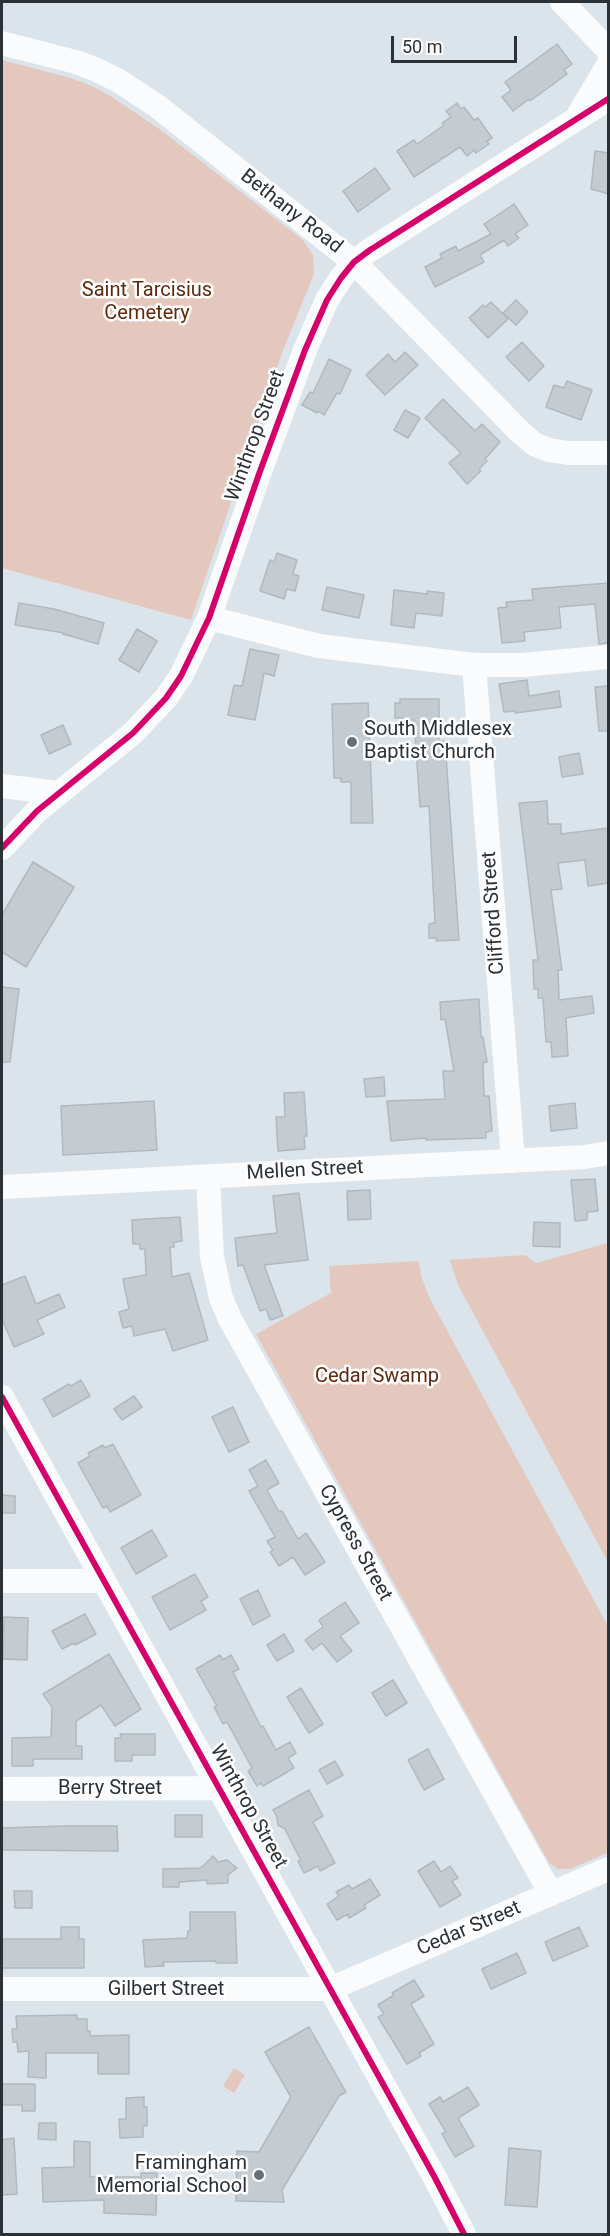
<!DOCTYPE html>
<style>
body{margin:0}
#map{position:relative;width:610px;height:2236px;overflow:hidden;background:#dbe4eb;font-family:Roboto,sans-serif}
canvas{display:block}
.frame{position:absolute;inset:0;border:3px solid #2b3136;pointer-events:none}
.scale{position:absolute;left:391px;top:36px;width:126px;height:27px;box-sizing:border-box;border:3px solid #2b3136;border-top:0;padding-left:8px;font-size:18px;line-height:21px;white-space:nowrap;color:#2b3136;-webkit-text-stroke:4px #fff;paint-order:stroke}
</style>
<div id="map">
<canvas width="610" height="2236"></canvas>
<div class="frame"></div>
<div class="scale">50 m</div>
</div>
<script>
const g = document.querySelector('canvas').getContext('2d');
g.lineJoin = 'round';
function fill(path, color) { g.fillStyle = color; g.fill(path, 'evenodd'); }
const poly = rows => new Path2D(rows.map(r => 'M' + r).join(''));
function strokePath(path, color, width, dash) { g.strokeStyle = color; g.lineWidth = width; g.lineCap = dash ? 'butt' : 'round'; g.setLineDash(dash || []); g.stroke(path); }
function drawText(font, color, halo, rows, align = 'center') {
  g.font = font + ' Roboto,sans-serif'; g.lineWidth = 5; g.setLineDash([]); g.textBaseline = 'middle'; g.strokeStyle = halo; g.fillStyle = color; for (const [text, x, y, turn = 0] of rows) {
    g.save(); g.translate(x, y); g.rotate((+turn || 0) * Math.PI / 180); g.textAlign = isNaN(turn) ? turn : align; if (halo) g.strokeText(text, 0, 0); g.fillText(text, 0, 0); g.restore();
  }
}
fill(poly([
 [2,60,71,78,92,86,112,97,158,128,303,240,313,255,314,274,282,353,191,620,2,568],
 [608,1243,608,1562,458,1285,450,1260,525,1255,536,1263],
 [419,1261,421,1276,430,1299,608,1626,607,1853,570,1869,558,1869,549,1863,256,1334,331,1293,329,1266],
 [234,2068,245,2075,234,2093,223,2086]
]), '#e4c8bd');
const building = poly([
 [557,44,572,64,564,70,567,74,530,101,529,99,513,111,502,97,511,90,505,82,557,44],
 [457,103,461,109,464,107,474,120,478,118,492,138,487,141,489,144,476,153,474,150,467,156,460,147,414,177,397,151,414,140,417,144,444,125,442,123,451,117,446,111,457,103],
 [595,151,609,153,609,194,591,189,595,151],
 [375,168,390,189,358,212,343,191,375,168],
 [514,204,528,225,515,234,519,238,508,246,504,240,480,255,484,262,435,287,425,267,442,258,440,254,456,246,458,251,491,234,484,224,514,204],
 [516,300,528,312,516,325,503,313,516,300],
 [491,302,508,319,488,338,469,318,483,305,485,307,491,302],
 [522,342,544,366,529,381,506,357,522,342],
 [405,352,418,365,385,395,366,375,388,354,395,362,405,352],
 [329,359,351,370,340,394,337,393,324,415,318,411,317,413,302,405,310,392,313,393,329,359],
 [567,381,592,390,581,420,546,407,554,385,564,388,567,381],
 [443,399,475,431,482,424,500,442,485,459,487,461,479,469,481,471,467,484,449,463,461,453,425,418,443,399],
 [405,410,420,418,408,438,394,430,405,410],
 [277,553,297,560,293,574,299,576,295,591,287,589,284,599,260,591,270,560,274,562,277,553],
 [609,583,609,643,599,644,595,604,559,607,561,628,524,632,525,641,502,643,498,608,507,607,506,602,533,600,532,589,609,583],
 [327,587,364,595,359,618,322,610,327,587],
 [394,590,427,594,427,591,444,593,442,616,416,613,414,628,391,625,394,590],
 [19,603,54,609,104,623,98,644,63,634,64,633,15,625,19,603],
 [137,629,157,641,139,672,119,660,137,629],
 [250,649,279,655,274,676,264,673,255,720,228,715,234,685,242,686,250,649],
 [527,680,529,696,559,691,561,707,515,713,515,711,504,712,499,684,527,680],
 [609,686,609,731,599,731,595,687,609,686],
 [400,699,439,699,439,741,445,741,459,940,436,941,437,938,429,938,429,924,435,923,429,806,420,807,414,720,402,720,402,718,395,718,395,703,400,703,400,699],
 [368,703,373,823,351,823,351,782,341,782,341,778,334,778,332,704,368,703],
 [63,725,71,744,49,754,41,735,63,725],
 [579,753,583,774,562,777,559,757,579,753],
 [547,801,548,824,561,824,561,834,609,828,609,883,588,886,585,860,558,863,562,889,551,890,562,970,558,970,559,1000,592,996,594,1013,566,1018,568,1056,552,1057,551,1042,546,1042,543,998,538,998,538,989,534,989,533,960,538,960,519,803,547,801],
 [33,862,74,887,26,967,2,952,2,915,33,862],
 [2,987,19,989,10,1062,2,1062,2,987],
 [479,999,481,1037,483,1037,487,1062,483,1063,484,1096,489,1096,492,1131,486,1132,486,1138,426,1140,426,1138,391,1141,387,1101,445,1099,443,1071,454,1071,445,1019,441,1020,440,1002,479,999],
 [384,1077,385,1096,366,1097,364,1079,384,1077],
 [304,1092,307,1136,304,1136,305,1149,278,1151,276,1117,285,1117,284,1093,304,1092],
 [154,1101,157,1150,63,1155,61,1106,154,1101],
 [575,1103,577,1128,551,1131,549,1106,575,1103],
 [595,1179,598,1211,587,1212,587,1220,575,1221,571,1180,595,1179],
 [370,1190,371,1219,348,1220,347,1191,370,1190],
 [299,1193,308,1260,264,1265,283,1316,270,1320,266,1309,260,1311,243,1265,238,1266,235,1238,277,1233,273,1196,299,1193],
 [180,1217,182,1241,174,1242,174,1247,170,1247,172,1277,189,1273,208,1340,173,1351,165,1329,134,1336,132,1326,123,1328,119,1312,129,1309,123,1279,146,1275,145,1249,140,1249,140,1244,133,1244,132,1220,180,1217],
 [534,1222,560,1223,560,1247,533,1246,534,1222],
 [25,1276,36,1304,59,1294,65,1307,37,1320,44,1334,14,1347,2,1319,2,1285,25,1276],
 [81,1380,90,1396,53,1417,43,1399,69,1384,71,1386,81,1380],
 [134,1396,142,1407,122,1420,114,1409,134,1396],
 [233,1407,249,1442,229,1452,212,1417,233,1407],
 [113,1444,141,1495,110,1512,107,1506,103,1508,78,1463,90,1456,88,1453,103,1445,105,1448,113,1444],
 [266,1460,279,1483,267,1490,279,1512,282,1511,298,1539,306,1533,325,1562,305,1575,293,1557,279,1566,270,1552,273,1550,267,1541,275,1537,249,1491,258,1486,249,1470,266,1460],
 [2,1495,15,1496,15,1513,2,1513,2,1495],
 [152,1530,167,1556,136,1574,121,1548,152,1530],
 [195,1574,208,1597,201,1601,206,1610,170,1630,152,1597,195,1574],
 [258,1590,270,1616,253,1625,240,1599,258,1590],
 [345,1602,359,1623,340,1636,352,1651,337,1662,322,1643,313,1650,305,1640,323,1627,319,1620,345,1602],
 [85,1614,96,1634,75,1645,74,1643,62,1649,52,1631,85,1614],
 [4,1617,28,1618,27,1660,3,1659,4,1617],
 [284,1634,294,1651,277,1661,267,1645,284,1634],
 [109,1654,141,1709,115,1726,101,1705,76,1721,76,1746,82,1746,82,1759,33,1759,33,1766,12,1766,12,1738,51,1737,52,1707,43,1694,109,1654],
 [220,1655,223,1660,231,1655,239,1669,233,1672,261,1727,263,1726,276,1750,290,1742,296,1753,288,1758,294,1768,263,1786,261,1783,257,1786,248,1771,252,1768,227,1722,223,1724,214,1707,217,1706,196,1669,220,1655],
 [393,1680,407,1703,386,1716,372,1693,393,1680],
 [301,1688,323,1724,309,1733,287,1697,301,1688],
 [120,1734,155,1734,155,1755,132,1755,132,1761,115,1761,115,1738,122,1738,120,1734],
 [428,1749,444,1779,424,1790,408,1760,428,1749],
 [335,1761,343,1775,327,1784,319,1770,335,1761],
 [309,1790,323,1816,313,1822,335,1863,320,1871,318,1866,304,1873,298,1861,301,1860,297,1853,285,1829,278,1825,277,1817,273,1810,309,1790],
 [175,1815,202,1815,202,1837,175,1837,175,1815],
 [64,1826,117,1826,118,1851,2,1850,2,1828,64,1826],
 [213,1856,218,1862,227,1860,237,1868,228,1875,228,1883,207,1884,207,1880,179,1882,179,1887,163,1887,163,1869,201,1868,213,1856],
 [434,1861,441,1872,450,1866,458,1878,452,1881,461,1895,440,1907,418,1871,434,1861],
 [370,1879,380,1895,364,1905,366,1908,349,1918,348,1914,337,1920,327,1904,339,1896,336,1892,349,1885,352,1889,370,1879],
 [14,1891,32,1891,32,1908,15,1908,14,1891],
 [190,1912,235,1912,237,1963,216,1963,216,1961,163,1962,164,1966,145,1967,143,1940,187,1938,188,1931,190,1931,190,1912],
 [61,1927,79,1927,79,1939,84,1939,84,1968,2,1968,2,1939,61,1939,61,1927],
 [579,1927,588,1946,553,1961,545,1942,579,1927],
 [517,1953,526,1973,491,1989,482,1969,517,1953],
 [414,1980,424,1996,411,2004,434,2044,419,2053,421,2056,407,2064,378,2017,384,2014,378,2005,394,1995,392,1993,414,1980],
 [77,2015,77,2019,87,2019,87,2031,90,2031,90,2036,129,2035,129,2074,98,2074,98,2053,46,2053,46,2078,28,2077,29,2051,18,2052,17,2042,13,2042,12,2029,17,2029,16,2016,77,2015],
 [309,2027,346,2092,339,2096,282,2190,284,2202,236,2201,237,2151,259,2152,291,2097,265,2052,309,2027],
 [2,2084,35,2084,35,2111,22,2111,22,2105,2,2105,2,2084],
 [468,2087,479,2105,458,2118,474,2146,455,2157,442,2134,446,2132,429,2104,440,2097,443,2102,468,2087],
 [144,2097,144,2107,147,2107,147,2126,143,2126,143,2137,120,2138,119,2119,126,2119,126,2098,144,2097],
 [39,2123,56,2123,56,2140,38,2139,39,2123],
 [14,2138,17,2194,2,2195,2,2140,14,2138],
 [74,2141,90,2142,90,2177,141,2177,141,2173,157,2173,156,2215,104,2213,104,2200,43,2202,42,2168,74,2167,74,2141],
 [509,2148,541,2151,537,2207,505,2205,509,2148]
]);
fill(building, '#c4cbd1');
strokePath(building, '#b1b9be', 1.5);
strokePath(poly([
 [562,2,608,50],
 [2,43,76,62,97,70,119,81,157,106,354,262,520,432,534,444,549,450,568,453,608,453],
 [579,114,608,65],
 [209,618,319,646,474,665,523,665,608,657],
 [474,665,513,1161],
 [2,786,59,793],
 [2,848,37,811,133,733,166,698,181,676,209,618,259,474,305,350,327,300,341,278,354,262,370,250,608,99],
 [208,1177,212,1257,221,1298,230,1319,551,1894],
 [2,1187,585,1157,608,1153],
 [2,1397,434,2176,464,2234],
 [2,1581,103,1581],
 [2,1789,218,1788],
 [2,1989,330,1989,608,1869]
]), '#fafbfc', 24);
strokePath(poly([
 [2,848,37,811,133,733,166,698,181,676,209,618,259,474,305,350,327,300,341,278,354,262,370,250,608,99],
 [2,1397,434,2176,464,2234]
]), '#d6006c', 6);
for (const [x, y, r, color] of [
 [352,742,6,"#697075"],
 [259,2175,6,"#697075"]
]) { const dot = new Path2D(); dot.arc(x, y, r, 0, 2 * Math.PI); g.fillStyle = color; g.fill(dot); strokePath(dot, '#fff', 2); }
drawText('20px', '#2b3136', '#fff', [
 ["Bethany Road",291,212,38],
 ["Winthrop Street",256,436,-70],
 ["Clifford Street",494,913,-94],
 ["Mellen Street",305,1171,-3],
 ["Cypress Street",355,1543,61],
 ["Berry Street",110,1789],
 ["Winthrop Street",248,1807,61],
 ["Cedar Street",469,1929,-23],
 ["Gilbert Street",166,1990]
]);
drawText('20px', '#60280c', '#fff', [
 ["Saint Tarcisius",147,291],
 ["Cemetery",147,314],
 ["Cedar Swamp",377,1377]
]);
drawText('20px', '#2b3136', '#fff', [
 ["South Middlesex",364,730],
 ["Baptist Church",364,753],
 ["Framingham",247,2164,"right"],
 ["Memorial School",247,2187,"right"]
], 'left');
</script>
